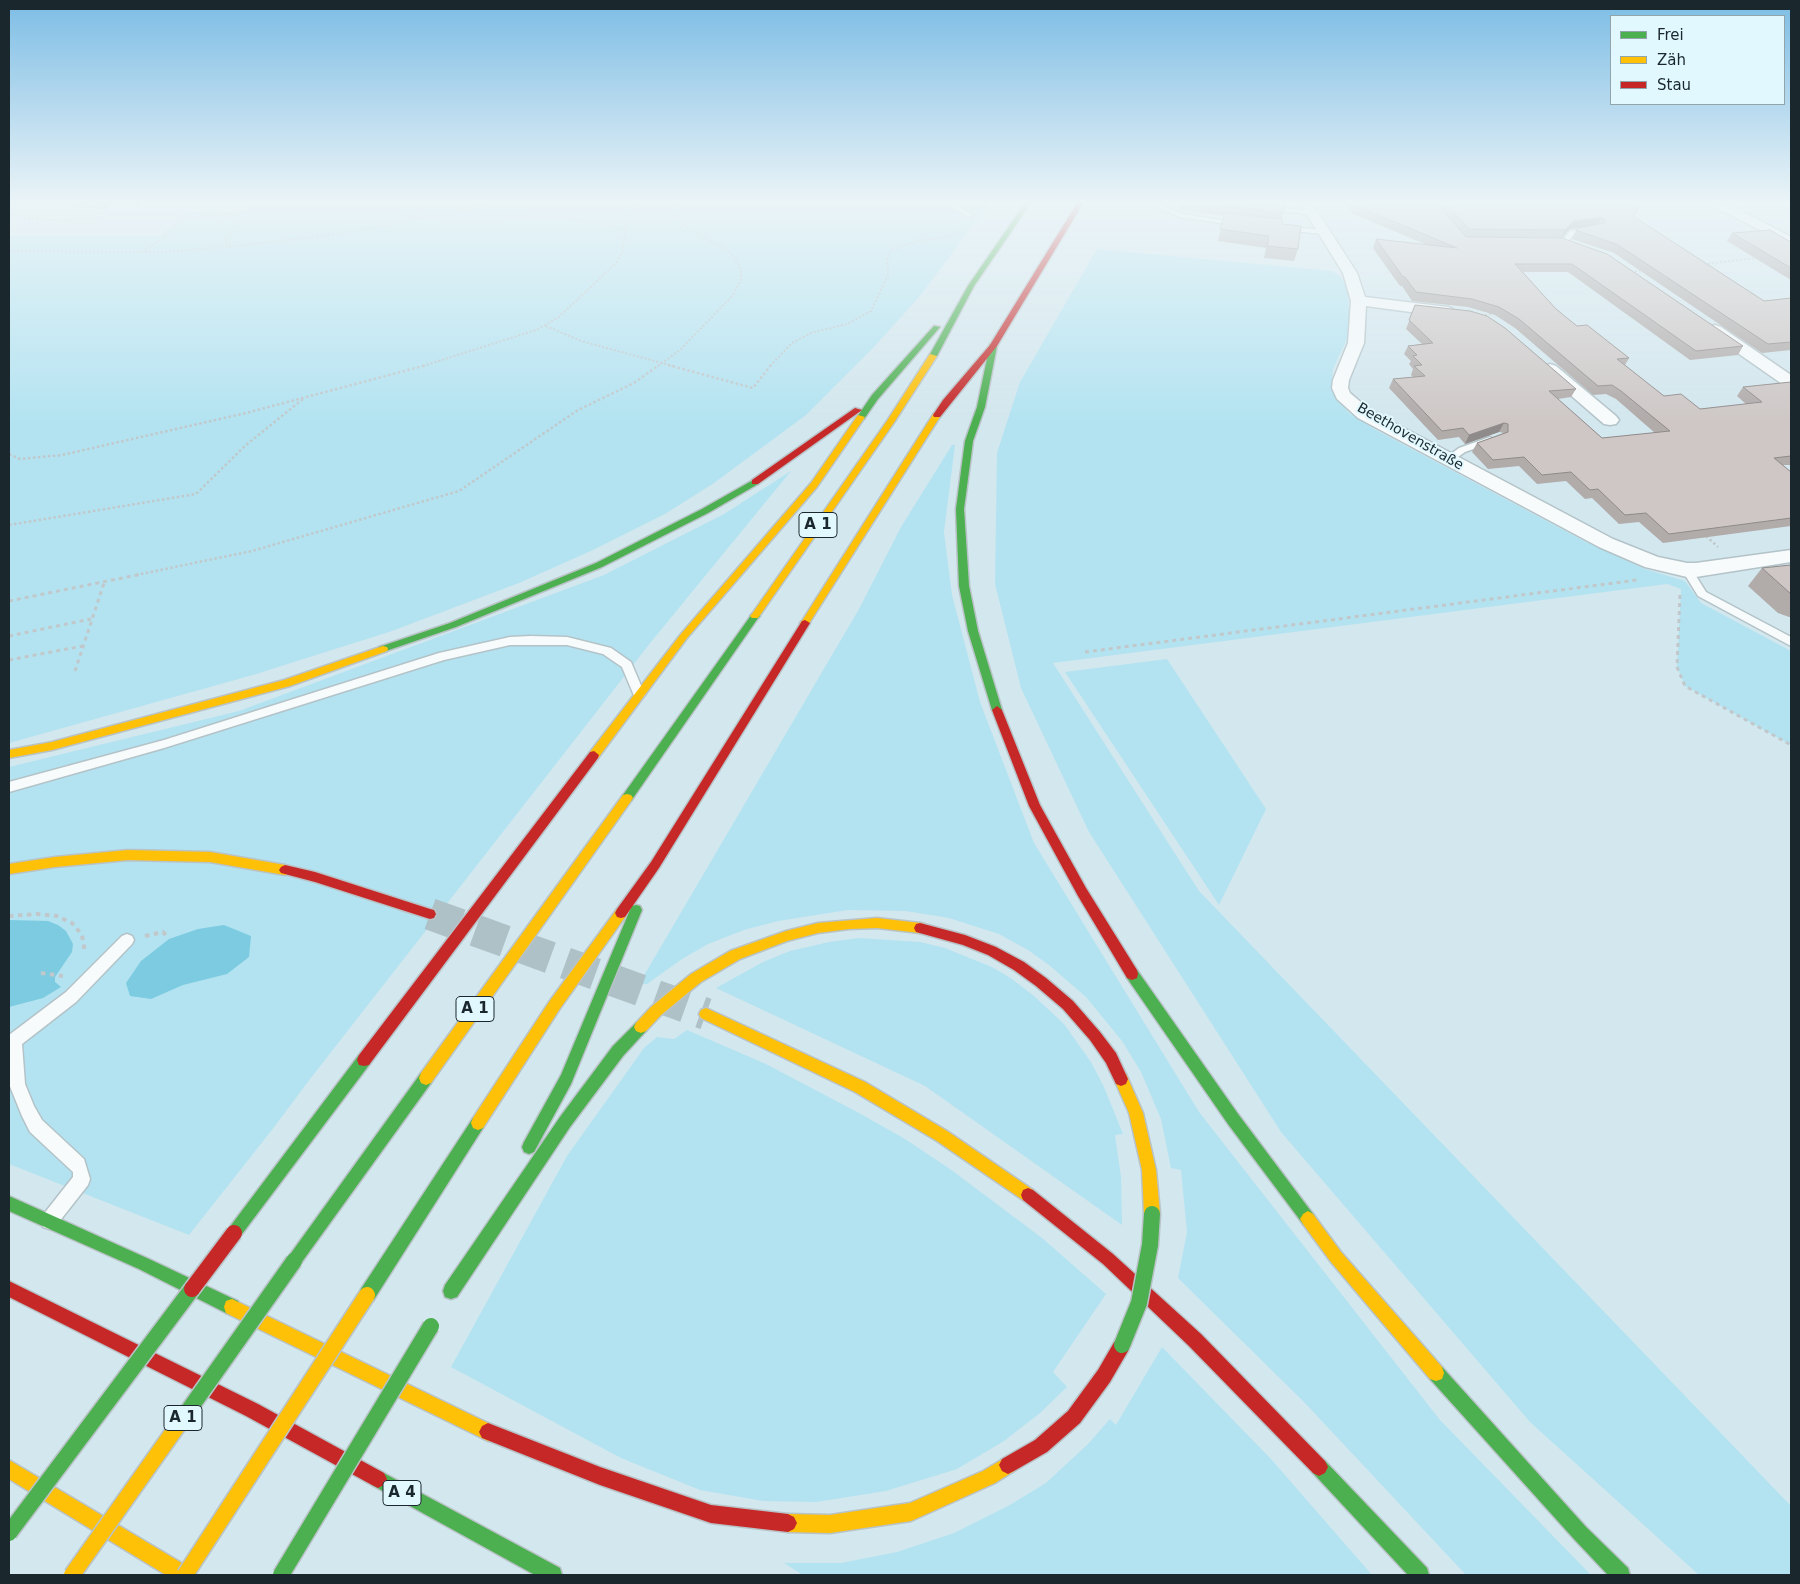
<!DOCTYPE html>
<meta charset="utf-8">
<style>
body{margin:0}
#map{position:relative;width:1800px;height:1584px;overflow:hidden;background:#d3e7ee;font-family:"DejaVu Sans",sans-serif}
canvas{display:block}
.frame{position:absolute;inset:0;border:10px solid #1a282d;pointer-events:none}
.legend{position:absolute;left:1610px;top:15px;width:175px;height:90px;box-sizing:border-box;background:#e1f8ff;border:1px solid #91a5ab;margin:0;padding:6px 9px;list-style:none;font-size:15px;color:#1a282d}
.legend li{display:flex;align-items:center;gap:10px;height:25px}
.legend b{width:25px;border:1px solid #91a5ab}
</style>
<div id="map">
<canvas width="1800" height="1584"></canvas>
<div class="frame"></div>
<ul class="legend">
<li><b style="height:6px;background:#4caf50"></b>Frei</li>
<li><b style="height:6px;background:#ffc107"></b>Zäh</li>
<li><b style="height:6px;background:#c62828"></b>Stau</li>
</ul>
</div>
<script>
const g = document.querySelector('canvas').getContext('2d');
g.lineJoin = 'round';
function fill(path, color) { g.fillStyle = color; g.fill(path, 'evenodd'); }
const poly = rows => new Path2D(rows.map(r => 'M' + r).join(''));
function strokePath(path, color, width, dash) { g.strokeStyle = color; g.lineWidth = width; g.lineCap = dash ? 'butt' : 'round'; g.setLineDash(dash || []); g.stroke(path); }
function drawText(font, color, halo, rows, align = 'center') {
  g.font = font + ' "DejaVu Sans",sans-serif'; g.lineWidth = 4; g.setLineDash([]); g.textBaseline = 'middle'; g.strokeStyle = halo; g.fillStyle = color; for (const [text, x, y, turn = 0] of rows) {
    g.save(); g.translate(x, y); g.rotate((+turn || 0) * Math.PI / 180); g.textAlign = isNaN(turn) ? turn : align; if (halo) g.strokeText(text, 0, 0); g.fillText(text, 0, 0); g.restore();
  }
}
fill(poly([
 [257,200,992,200,920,296,874,347,806,415,714,483,665,514,593,550,519,583,392,631,253,675,9,743,9,236,160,236,187,212,240,211,248,208],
 [1097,249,1332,271,1341,277,1347,288,1350,318,1348,337,1333,369,1331,386,1337,399,1349,413,1374,429,1584,541,1645,569,1685,581,1701,603,1791,651,1791,745,1685,686,1677,667,1681,589,1667,584,1053,663,1199,891,1791,1506,1791,1575,1699,1575,1530,1422,1281,1132,1089,832,1021,688,995,584,997,453,1020,382],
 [952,445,955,445,944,532,952,595,980,702,1034,843,1199,1112,1440,1420,1591,1575,1466,1575,1304,1402,1178,1278,1187,1232,1181,1170,1171,1168,1161,1119,1141,1072,1122,1041,1086,997,1049,965,1028,950,999,934,949,918,906,911,848,910,778,921,744,930,708,944,682,959,647,984,639,984,859,609,901,527],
 [791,471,651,642,307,1083,275,1126,189,1235,9,1164,9,767,239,711,604,575,724,514],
 [1167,659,1266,809,1219,905,1065,672],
 [859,938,920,942,945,948,972,959,992,967,1012,979,1034,996,1064,1024,1091,1062,1104,1087,1123,1134,1115,1135,1121,1177,1122,1225,925,1086,716,988,763,962,790,951,829,942],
 [687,1030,766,1064,859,1113,905,1139,950,1169,1042,1238,1106,1294,1053,1372,1067,1387,1040,1413,1004,1441,957,1469,886,1491,816,1502,763,1501,700,1490,621,1458,451,1367,567,1156,644,1048,657,1037,674,1039],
 [1162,1347,1271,1459,1372,1575,803,1575,784,1563,841,1563,897,1552,954,1533,1008,1506,1046,1483,1088,1444,1110,1419,1116,1425]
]), '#b3e3f1');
fill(poly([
 [9,920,48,921,58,925,66,931,73,944,72,952,55,977,55,982,61,987,43,998,9,1007],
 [224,925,251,936,249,957,227,974,183,985,151,999,130,996,126,983,141,961,169,939,198,929]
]), '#7ccbe1');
strokePath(poly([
 [430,914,706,1014]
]), '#aec1c7', 32, [32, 16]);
const lane = poly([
 [942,200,949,200,973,216,968,217,942,200],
 [1159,200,1165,200,1163,204,1165,207,1183,214,1243,224,1240,226,1180,217,1161,209,1156,204,1159,200],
 [1236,200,1294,200,1291,202,1239,202,1236,200],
 [1268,206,1312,211,1315,213,1312,215,1266,209,1265,208,1268,206],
 [1285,227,1324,230,1327,232,1324,234,1283,230,1283,228,1285,227],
 [1592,228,1594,229,1594,231,1574,234,1567,243,1552,243,1549,241,1552,239,1563,240,1570,231,1592,228],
 [1490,437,1494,440,1493,442,1465,452,1451,462,1445,462,1443,460,1459,448,1490,437],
 [1687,567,1691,568,1706,592,1791,637,1791,646,1698,596,1682,570,1687,567],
 [531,636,567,637,611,648,631,662,645,695,639,699,635,698,622,667,603,654,567,645,510,645,444,660,164,748,9,792,9,782,164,740,439,653,510,637,531,636],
 [127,934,132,936,134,940,132,944,76,1002,22,1044,25,1084,34,1106,42,1120,84,1159,90,1179,88,1185,55,1227,49,1229,43,1227,41,1221,43,1215,73,1177,73,1172,30,1132,22,1116,9,1084,9,1035,66,992,122,936,127,934]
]);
const street = poly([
 [1298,200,1310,200,1357,273,1365,297,1448,307,1453,309,1456,312,1453,315,1448,317,1366,306,1364,343,1349,380,1348,388,1350,393,1370,410,1613,539,1658,557,1687,563,1696,563,1791,550,1791,562,1696,577,1687,577,1645,567,1599,547,1358,418,1337,399,1332,388,1333,380,1348,343,1351,301,1343,273,1298,200],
 [1706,200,1721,200,1791,237,1791,246,1707,203,1706,200],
 [1715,325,1721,327,1791,375,1791,387,1785,386,1709,333,1707,330,1709,327,1715,325],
 [1550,364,1556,366,1616,416,1619,420,1616,424,1610,425,1604,424,1544,372,1542,369,1544,366,1550,364]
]);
const fast = poly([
 [1027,200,1033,200,974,286,937,356,930,358,929,356,968,286,1027,200],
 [934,326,940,327,878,399,864,419,858,419,857,417,872,395,934,326],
 [990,344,997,346,985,407,973,441,964,509,969,586,978,631,1002,710,997,714,992,710,968,631,959,586,956,509,965,441,977,407,990,344],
 [755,479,758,480,758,484,708,513,602,567,456,627,383,652,378,649,379,647,450,623,596,563,702,509,755,479],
 [755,613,758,614,760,616,758,618,631,801,623,801,621,798,623,795,752,614,755,613],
 [636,905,640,906,642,910,571,1084,534,1152,529,1154,524,1152,522,1147,524,1142,561,1075,630,910,632,906,636,905],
 [1132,968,1137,970,1238,1114,1313,1214,1316,1219,1313,1224,1308,1227,1303,1224,1228,1124,1127,978,1126,974,1127,970,1132,968],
 [641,1021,646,1023,648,1027,646,1031,623,1056,570,1127,457,1297,451,1299,445,1297,443,1291,445,1285,560,1117,613,1046,636,1023,641,1021],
 [364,1054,369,1055,371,1060,369,1065,239,1238,234,1241,229,1238,226,1233,229,1228,359,1055,364,1054],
 [426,1071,431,1073,433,1078,431,1083,299,1266,294,1269,289,1266,286,1261,289,1256,421,1073,426,1071],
 [478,1116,483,1118,485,1123,483,1128,373,1301,367,1303,361,1301,359,1295,361,1289,473,1118,478,1116],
 [9,1196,149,1259,238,1301,240,1307,238,1313,232,1315,226,1313,139,1269,9,1211,9,1196],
 [1436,1365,1442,1367,1586,1527,1628,1568,1630,1575,1608,1575,1574,1539,1430,1379,1428,1373,1430,1367,1436,1365],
 [1319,1458,1325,1461,1427,1568,1429,1575,1408,1575,1313,1473,1310,1467,1313,1461,1319,1458],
 [378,1470,560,1568,562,1575,535,1575,372,1485,369,1479,372,1473,378,1470]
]);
const slow = poly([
 [930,354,937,356,895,421,758,618,752,618,750,616,752,614,887,421,930,354],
 [934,413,941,415,808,625,802,625,800,623,802,621,934,413],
 [858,415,865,417,817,487,687,638,598,758,590,758,589,755,590,752,681,634,811,483,858,415],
 [383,646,387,647,388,649,387,651,290,686,52,750,9,758,9,750,52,742,284,680,383,646],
 [627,794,631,795,633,798,631,801,431,1083,426,1085,421,1083,419,1078,421,1073,623,795,627,794],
 [128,850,210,852,285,865,289,867,291,870,289,873,285,875,210,862,128,860,55,867,9,874,9,864,55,857,128,850],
 [621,908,625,909,627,913,625,917,559,1010,483,1128,478,1130,473,1128,471,1123,473,1118,549,1002,617,909,621,908],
 [877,918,920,923,924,924,926,928,924,932,920,933,877,928,849,929,818,933,787,941,740,959,701,982,661,1015,646,1031,641,1033,636,1031,634,1027,636,1023,651,1007,691,974,730,951,786,931,818,923,877,918],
 [706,1008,865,1082,947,1131,1033,1190,1035,1195,1033,1200,1028,1202,1023,1200,937,1141,855,1092,701,1018,699,1014,701,1010,706,1008],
 [1121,1072,1126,1074,1143,1113,1156,1170,1160,1214,1157,1219,1152,1222,1147,1219,1144,1214,1142,1170,1129,1113,1114,1079,1116,1074,1121,1072],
 [1308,1211,1313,1214,1341,1252,1442,1367,1444,1373,1442,1379,1436,1381,1430,1379,1331,1262,1303,1224,1300,1219,1303,1214,1308,1211],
 [232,1299,494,1426,497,1432,494,1438,488,1441,482,1438,226,1313,224,1307,226,1301,232,1299],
 [1008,1456,1014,1459,1017,1465,1014,1471,995,1483,911,1521,830,1533,788,1532,782,1529,779,1523,782,1517,788,1514,830,1515,910,1503,983,1471,1008,1456],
 [9,1460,190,1568,192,1575,166,1575,9,1479,9,1460]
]);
const jam = poly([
 [1079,200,1085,200,997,346,940,417,934,417,933,415,943,400,990,345,1079,200],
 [855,408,862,410,758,484,752,484,752,480,855,408],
 [805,620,810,623,659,868,625,917,621,918,617,917,615,913,617,909,651,862,802,621,805,620],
 [997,706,1002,710,1040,805,1086,888,1137,970,1138,974,1137,978,1132,980,1127,978,1078,896,1029,806,992,710,997,706],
 [594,751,599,755,598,758,369,1065,364,1066,359,1065,357,1060,359,1055,590,752,594,751],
 [285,865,315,872,430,909,434,910,436,914,434,918,430,919,315,882,281,873,279,870,281,867,285,865],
 [920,923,965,935,996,947,1024,962,1046,978,1073,1001,1100,1032,1116,1053,1128,1079,1126,1084,1121,1086,1116,1084,1106,1063,1090,1040,1063,1009,1036,986,1014,970,988,955,963,945,916,932,914,928,916,924,920,923],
 [1028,1188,1033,1190,1113,1254,1201,1334,1325,1461,1328,1467,1325,1473,1319,1476,1313,1473,1189,1346,1103,1264,1023,1200,1021,1195,1023,1190,1028,1188],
 [9,1281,258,1404,384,1473,387,1479,384,1485,378,1488,372,1485,246,1416,9,1297,9,1281],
 [1122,1337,1128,1339,1130,1345,1128,1351,1110,1382,1080,1423,1047,1452,1014,1471,1008,1474,1002,1471,999,1465,1002,1459,1035,1440,1068,1411,1098,1370,1116,1339,1122,1337],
 [488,1423,600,1467,711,1505,788,1514,794,1517,797,1523,794,1529,788,1532,711,1523,600,1485,482,1438,479,1432,482,1426,488,1423]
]);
strokePath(lane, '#b3c3c8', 3);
strokePath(street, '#b3c3c8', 3);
strokePath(fast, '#b9c3c7', 3);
strokePath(slow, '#b9c3c7', 3);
strokePath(jam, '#b9c3c7', 3);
strokePath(poly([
 [389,200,390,209,418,219],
 [456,200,455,204,458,211],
 [460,212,590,221,625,229],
 [9,214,15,214,11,217,91,223,106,215,181,215,177,218,182,219,245,212,256,207,259,203,258,200],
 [229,219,239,221,225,241,231,247],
 [9,251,161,252,228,247,337,234,518,200],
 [142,252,156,243,184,218],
 [1704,264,1757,258],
 [1631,272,1643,270],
 [1481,316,1495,313],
 [546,326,581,341,673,366],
 [423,366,536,330,559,317,617,262,622,253,627,219,631,212,644,200],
 [658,366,680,350,733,295,741,280,741,269,731,253,686,227,676,218,677,209,693,200],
 [770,366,792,343,811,333,847,324,871,311,888,275,887,258,893,249,919,241,953,236,960,228]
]), '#c1c8cb', 2, [2, 2]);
strokePath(poly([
 [668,365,753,388,771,365],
 [9,454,20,459,62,455,246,413,427,365],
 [9,525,196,494,246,445,303,399],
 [1706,536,1718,547],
 [136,575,252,551,459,491,578,410,634,383,659,365]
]), '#c1c8cb', 2.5, [2.5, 2.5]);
strokePath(poly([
 [1680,595,1677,667,1685,686,1791,745],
 [9,601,142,574],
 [9,636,91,619],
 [1085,652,1637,580],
 [9,660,83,646],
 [75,671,104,583]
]), '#c1c8cb', 3, [4, 4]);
strokePath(poly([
 [9,916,37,914,57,916,72,923,82,935,85,953],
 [145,936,163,932,169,938],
 [41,973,63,976]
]), '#c1c8cb', 4, [4.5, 4.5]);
fill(lane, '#f8fbfc');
fill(street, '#f8fbfc');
fill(fast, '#4caf50');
fill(slow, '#ffc107');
fill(jam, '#c62828');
const fastBridge = poly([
 [1122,1345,1139,1303,1150,1245,1152,1214],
 [181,1421,294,1261],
 [9,1533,192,1289],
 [281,1575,431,1326]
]);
const slowBridge = poly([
 [72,1575,181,1421],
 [185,1575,367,1295]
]);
const jamBridge = poly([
 [192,1289,234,1233]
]);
strokePath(fastBridge, '#b9c3c7', 19, []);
strokePath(slowBridge, '#b9c3c7', 19, []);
strokePath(jamBridge, '#b9c3c7', 19, []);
strokePath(fastBridge, '#4caf50', 16);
strokePath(slowBridge, '#ffc107', 16);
strokePath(jamBridge, '#c62828', 16);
fill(poly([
 [9,200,145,200,138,206,109,206,104,209,53,205,9,205],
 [208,200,245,200,242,202,209,202],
 [1181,200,1283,213,1282,219,1282,224,1298,249,1294,261,1264,258,1266,248,1218,241,1224,216,1179,210],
 [1342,200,1644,200,1633,217,1764,301,1791,298,1791,350,1762,353,1614,253,1572,239,1576,230,1579,228,1570,229,1562,238,1743,346,1738,355,1690,360,1568,272,1523,272,1556,309,1577,326,1629,358,1625,365,1664,396,1700,409,1746,404,1737,396,1743,387,1791,382,1791,465,1783,465,1791,472,1791,526,1663,543,1639,522,1619,524,1592,498,1585,499,1566,481,1537,484,1519,466,1488,469,1472,452,1477,443,1504,433,1499,432,1465,444,1459,437,1438,440,1389,388,1393,379,1413,377,1411,375,1413,369,1409,364,1411,361,1404,354,1408,346,1422,344,1406,329,1415,305,1576,389,1571,397,1558,399,1602,438,1655,433,1616,399,1606,394,1593,395,1515,328,1495,315,1468,307,1412,301,1402,286,1400,286,1373,248,1376,239,1427,245,1351,213],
 [1732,233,1791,241,1791,280,1727,241],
 [1791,565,1791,617,1789,617,1778,613,1748,586,1762,568]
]), '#b1abaa');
fill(poly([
 [98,200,105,200,109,206,104,209],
 [134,200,145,200,138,206],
 [1435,200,1439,200,1437,205,1431,208],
 [1602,217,1598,225,1570,229,1561,238,1565,230,1574,221],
 [1504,423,1499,432,1465,444,1469,435]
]), '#908b8b');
const building = poly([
 [1181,200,1249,200,1285,203,1283,213,1181,200],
 [1350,200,1435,200,1434,200,1466,237,1562,238,1607,254,1743,346,1696,351,1572,264,1515,264,1556,309,1577,326,1587,325,1629,358,1617,359,1664,396,1681,394,1700,409,1762,402,1743,387,1791,382,1791,456,1774,458,1791,472,1791,518,1669,534,1646,513,1625,515,1598,489,1590,490,1571,472,1542,475,1524,457,1493,460,1477,443,1508,432,1508,424,1504,423,1469,435,1463,428,1442,431,1393,379,1425,376,1414,366,1422,365,1413,356,1417,355,1408,346,1433,343,1409,320,1415,305,1470,311,1487,316,1505,328,1576,389,1549,391,1602,438,1670,431,1621,391,1612,385,1598,386,1519,319,1499,307,1472,299,1416,292,1405,277,1403,277,1376,239,1457,248,1354,205,1350,200],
 [1443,200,1643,200,1633,216,1764,301,1791,298,1791,342,1768,344,1618,245,1576,230,1579,228,1604,223,1606,221,1602,217,1574,221,1565,230,1469,229,1443,200],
 [1225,213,1282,219,1282,224,1301,226,1298,249,1267,246,1269,236,1220,229,1225,213],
 [1770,230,1789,241,1791,241,1791,268,1732,233,1770,230],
 [1791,565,1791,594,1762,568,1791,565]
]);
fill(building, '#cec7c6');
strokePath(building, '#908b8b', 1);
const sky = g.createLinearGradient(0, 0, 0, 421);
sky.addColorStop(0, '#7dbde5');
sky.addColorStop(0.48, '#ebf4f7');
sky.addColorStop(1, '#ebf4f700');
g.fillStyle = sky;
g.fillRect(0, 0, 1800, 421);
drawText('14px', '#1a282d', '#e1f8ff', [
 ["Beethovenstraße",1410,437,30]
]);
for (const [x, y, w] of [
 [818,525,38],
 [475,1009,38],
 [183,1418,38],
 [402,1493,38]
]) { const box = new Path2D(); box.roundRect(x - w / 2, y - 12.5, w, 25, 4); g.fillStyle = '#e1f8ff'; g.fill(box); strokePath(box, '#1a282d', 1); }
drawText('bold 15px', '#1a282d', null, [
 ["A 1",818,525],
 ["A 1",475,1009],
 ["A 1",183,1418],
 ["A 4",402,1493]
]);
</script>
